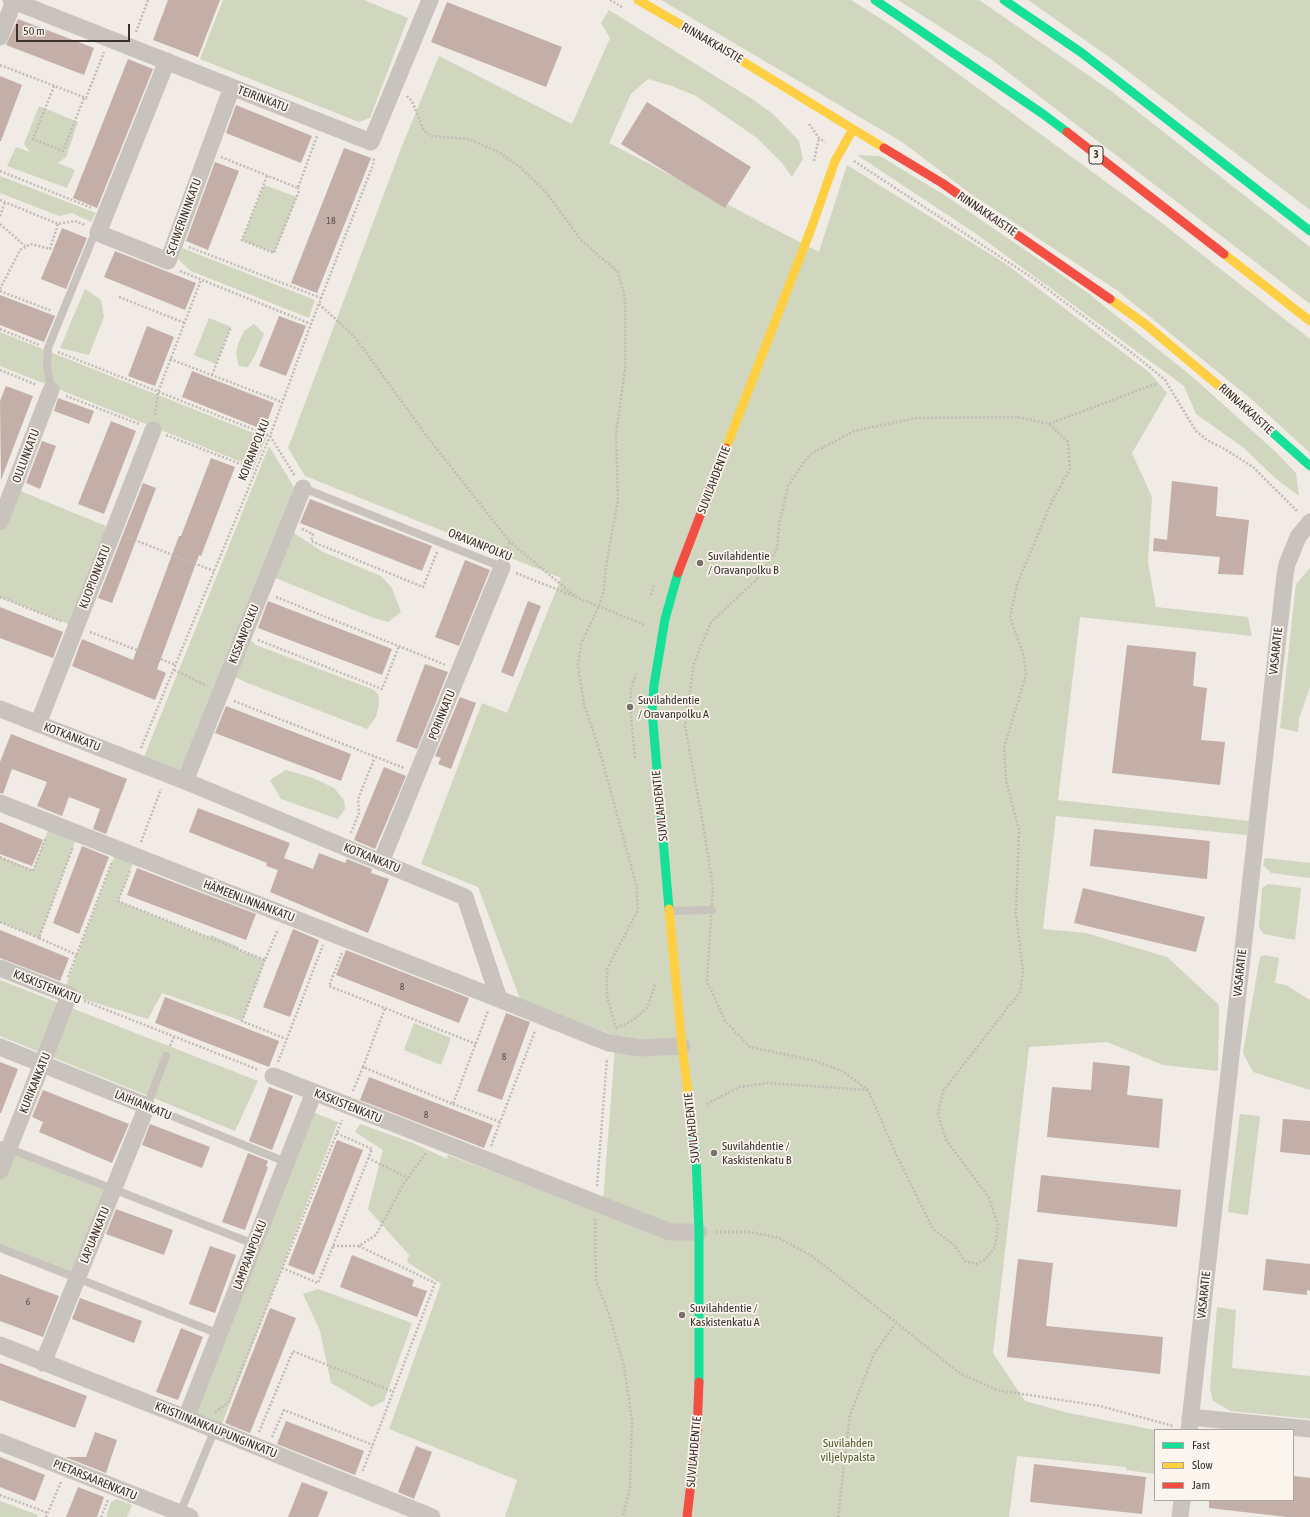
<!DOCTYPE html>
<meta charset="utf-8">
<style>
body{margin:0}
#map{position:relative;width:1310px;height:1517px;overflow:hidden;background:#f0ebe5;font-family:"Asap Condensed",sans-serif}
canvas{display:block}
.legend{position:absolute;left:1154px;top:1429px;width:140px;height:72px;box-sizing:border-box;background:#fbf5ee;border:1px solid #aea6a0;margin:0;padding:5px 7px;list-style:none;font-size:12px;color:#3b302b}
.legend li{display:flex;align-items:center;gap:8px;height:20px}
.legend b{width:20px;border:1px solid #aea6a0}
.scale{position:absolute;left:16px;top:24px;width:114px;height:18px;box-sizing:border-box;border:2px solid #3b302b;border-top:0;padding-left:5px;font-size:12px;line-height:14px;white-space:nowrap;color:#3b302b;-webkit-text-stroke:3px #fbf5ee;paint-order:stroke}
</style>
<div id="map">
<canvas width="1310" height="1517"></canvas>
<ul class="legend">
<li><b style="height:5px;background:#16e098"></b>Fast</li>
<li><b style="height:5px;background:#ffcf43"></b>Slow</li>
<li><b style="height:5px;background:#f24e42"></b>Jam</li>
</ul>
<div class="scale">50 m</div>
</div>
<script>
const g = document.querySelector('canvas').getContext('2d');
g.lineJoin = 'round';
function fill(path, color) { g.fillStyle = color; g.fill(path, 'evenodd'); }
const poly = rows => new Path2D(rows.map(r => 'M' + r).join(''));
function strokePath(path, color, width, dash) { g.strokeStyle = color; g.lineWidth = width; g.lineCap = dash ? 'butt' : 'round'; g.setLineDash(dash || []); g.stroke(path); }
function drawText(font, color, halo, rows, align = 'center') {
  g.font = font + ' "Asap Condensed",sans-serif'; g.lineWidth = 3.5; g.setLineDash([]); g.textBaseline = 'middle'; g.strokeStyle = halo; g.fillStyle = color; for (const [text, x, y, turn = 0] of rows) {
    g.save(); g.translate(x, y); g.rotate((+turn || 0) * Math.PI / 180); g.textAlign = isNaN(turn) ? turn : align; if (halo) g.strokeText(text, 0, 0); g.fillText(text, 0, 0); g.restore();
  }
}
fill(poly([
 [223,0,364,0,408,18,370,118,359,122,200,59],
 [661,0,851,0,894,27,1154,217,1310,339,1310,453,1250,398,1118,291,971,194,902,142],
 [898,0,979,0,1114,93,1310,247,1310,304,992,60],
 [1028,0,1310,0,1310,210,1112,59],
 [609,10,752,99,773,114,799,141,803,159,792,177,782,163,757,138,696,96,672,86,648,79,631,94,609,143,819,252,847,165,1006,264,1150,373,1167,393,1132,453,1152,497,1148,562,1156,607,1248,617,1252,636,1080,617,1058,800,1249,821,1247,835,1056,816,1043,929,1086,933,1167,957,1219,1005,1218,1071,1163,1065,1107,1042,1029,1047,993,1353,1025,1401,1069,1413,1155,1430,1155,1474,1126,1470,1126,1467,1017,1456,1009,1517,505,1517,517,1480,389,1429,441,1284,407,1262,409,1255,368,1209,383,1150,355,1132,360,1124,413,1143,447,1159,448,1155,602,1213,616,1036,520,999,478,887,421,864,482,703,507,713,561,578,305,476,288,448,402,146,439,56,572,124,610,38,601,23],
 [39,106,78,122,66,157,58,163,75,170,67,188,7,166,16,147,30,152,24,144],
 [857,155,880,156,946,196,1088,293,1195,379,1278,454,1296,473,1299,496,1275,478,1244,448,1196,414,1184,386,975,233],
 [0,176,96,213,91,222,72,213,59,216,0,193],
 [264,185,297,197,274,253,242,240],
 [182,248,315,300,309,318,191,271,178,259],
 [85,289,101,300,104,317,89,355,60,348],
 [209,318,231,327,216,364,194,355],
 [254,324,264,334,254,357,248,367,239,366,236,355,238,344,244,331],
 [0,332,266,438,254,467,0,366],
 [269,446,294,487,280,524,323,552,381,576,392,588,401,612,388,622,371,617,261,572,239,631,256,645,372,689,378,694,379,705,376,717,367,729,245,682,223,672,185,772,144,757],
 [13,488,106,526,105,528,113,531,76,627,0,597,0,522],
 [1310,568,1310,687,1299,719,1298,732,1280,728,1296,584],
 [286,770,313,778,334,788,344,800,345,809,338,819,281,799,270,780],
 [51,823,78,834,39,938,0,922,0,857,33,870],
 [117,849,136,856,118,901,209,938,211,935,239,947,238,950,265,960,242,1021,162,993,148,1019,63,993],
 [1265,858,1310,863,1310,878,1271,873,1263,865],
 [1268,884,1301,888,1295,940,1264,934,1259,928,1262,888],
 [1265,955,1279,958,1275,983,1286,985,1310,1000,1310,1090,1253,1072,1243,1053,1260,957],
 [0,980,258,1081,235,1131,0,1036],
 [414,1023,451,1038,441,1065,404,1050],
 [310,1111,338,1122,222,1424,194,1413],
 [1240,1114,1260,1116,1248,1215,1228,1212],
 [9,1148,113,1189,77,1278,0,1248,0,1171],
 [318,1289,412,1323,384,1401,372,1407,331,1383,320,1331,303,1294],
 [1217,1307,1236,1310,1232,1368,1310,1376,1310,1419,1231,1411,1213,1401,1210,1388],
 [117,1499,132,1505,127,1517,106,1517,111,1502],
 [0,1501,38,1515,37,1517,0,1517]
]), '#d1d6bf');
fill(poly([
 [168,0,220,0,198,57,153,40],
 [447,2,562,47,546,87,431,42],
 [18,19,94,48,84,75,6,45],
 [128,59,153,69,97,208,73,198],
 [0,76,22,85,1,141,0,141],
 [647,102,751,167,725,208,621,144],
 [236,105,312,136,301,163,226,133],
 [344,148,371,158,317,293,291,283],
 [215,162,239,171,208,250,186,241],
 [62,228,87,238,66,289,41,279],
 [115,251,196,283,185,310,104,277],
 [0,295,55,316,44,342,0,325],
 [279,316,306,326,286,376,259,366],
 [147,326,174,337,155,386,128,376],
 [192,371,274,403,264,430,182,397],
 [6,386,33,396,1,480,0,401],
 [58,398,94,411,89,424,54,411],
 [111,421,136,431,104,514,78,504],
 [42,441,56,446,40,489,26,483],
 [211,458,235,467,201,556,199,555,157,669,166,673,155,700,72,666,82,639,133,660,179,536,181,536],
 [1172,481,1218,487,1216,516,1249,520,1243,575,1218,574,1220,557,1153,551,1154,538,1167,540],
 [143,483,156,488,112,603,98,598],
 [310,499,432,546,422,571,300,523],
 [465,560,490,570,459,646,435,637],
 [268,601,392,649,382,675,258,628],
 [528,601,541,606,513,677,501,672],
 [0,607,63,632,53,658,0,638],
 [1127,645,1196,652,1193,686,1207,688,1201,740,1225,742,1220,785,1112,773],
 [425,664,448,672,417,749,396,741],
 [460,697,476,703,451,769,438,764,441,758,435,756],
 [226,706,351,754,341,781,215,733],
 [11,734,127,779,106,834,93,829,100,809,69,797,62,816,37,806,47,782,12,769,3,794,0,793,0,762],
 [384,767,406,776,375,849,354,840],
 [198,808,290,843,284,858,313,869,319,853,345,863,347,859,372,869,371,873,389,879,368,933,270,892,278,870,266,866,267,863,189,832],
 [0,822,43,840,32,866,0,854],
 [1094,829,1210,841,1207,879,1090,866],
 [82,846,109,857,79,934,53,923],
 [137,868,256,914,246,940,127,895],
 [1083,888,1205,917,1196,952,1074,923],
 [293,929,319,940,290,1017,263,1007],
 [0,930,69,958,60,981,0,958],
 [346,950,469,998,459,1023,336,975],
 [165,997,279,1041,269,1067,155,1023],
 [506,1013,530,1022,502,1100,477,1091],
 [0,1062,18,1069,1,1113,0,1113],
 [1093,1062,1130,1066,1127,1095,1163,1099,1159,1148,1047,1137,1052,1087,1091,1090],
 [369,1077,493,1125,484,1148,360,1100],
 [269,1087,293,1096,272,1150,249,1141],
 [43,1090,129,1124,112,1163,39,1132,43,1122,32,1117],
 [1283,1119,1310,1121,1310,1155,1280,1152],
 [150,1124,210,1147,202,1168,142,1145],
 [337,1140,363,1150,314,1275,288,1265],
 [248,1153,268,1161,266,1166,268,1167,245,1230,222,1222],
 [1041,1175,1181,1190,1177,1227,1037,1212],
 [116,1209,173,1230,164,1255,106,1234],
 [210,1246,236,1255,215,1313,189,1304],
 [352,1255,414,1280,412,1286,427,1291,417,1317,340,1287],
 [1018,1259,1053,1263,1046,1326,1163,1337,1160,1374,1007,1357],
 [1266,1259,1310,1264,1310,1291,1307,1290,1307,1295,1263,1290],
 [0,1274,59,1296,43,1337,0,1321],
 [80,1298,142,1321,134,1343,72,1319],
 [270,1308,296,1318,250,1433,225,1423],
 [181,1328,203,1337,178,1400,156,1392],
 [0,1363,87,1396,75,1428,0,1400],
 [286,1421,364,1451,355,1475,277,1444],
 [95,1432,117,1440,106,1473,65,1457,86,1457],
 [416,1446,432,1452,414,1499,398,1492],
 [0,1457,45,1475,35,1501,0,1487],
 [1034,1464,1146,1477,1142,1514,1030,1502],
 [1293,1476,1310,1478,1310,1517,1287,1517,1209,1508,1209,1500,1293,1500],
 [302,1482,328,1492,318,1517,288,1517],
 [78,1487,104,1497,97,1517,66,1517]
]), '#c3afa7');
strokePath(poly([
 [610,0,622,7],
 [136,32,148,0],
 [0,65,86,98,104,52],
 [54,86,33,139,63,151,84,98],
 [407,96,412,101,424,131,431,136,469,139,499,152,522,169,545,191,582,241,618,272,625,298,625,369,616,434,618,500,606,566,604,590,599,606,581,644,578,665,584,704,600,752,636,884,638,910,607,969,607,996,616,1028],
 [809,124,819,138,825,142],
 [221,157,298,188,317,136],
 [814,161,819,138],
 [854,161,1034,279,1136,356,1165,380,1196,431,1207,440,1223,448,1253,467,1298,512],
 [0,171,92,208],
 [267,176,242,240,274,253,299,191,298,188],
 [0,200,58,224,74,221,86,225],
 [0,216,5,202],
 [0,224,25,246],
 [189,247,321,298],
 [180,271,311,324],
 [0,289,20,250,31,244,50,249,58,224],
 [0,291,52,311],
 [119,297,185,323],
 [319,304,354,336,429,439,510,542,576,597],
 [0,329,39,345],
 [58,352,270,436,295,476],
 [170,359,282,402],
 [0,370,37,385],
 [212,375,231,327],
 [66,396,139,424],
 [155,415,158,392,201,280],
 [1018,417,1049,424,1068,442,1070,469,1051,503,1017,585,1010,617,1024,657,1026,675,1004,748,1006,780,1019,830,1016,914,1023,971,1020,992,943,1091,938,1114,946,1140,989,1198,998,1225,995,1247,985,1260,976,1264,965,1261,954,1245,933,1229,896,1154,868,1090,842,1071,816,1061,750,1047,725,1021,707,981,713,888,703,824,685,726,694,663,711,622,756,580,777,550,779,525,788,486,809,455,854,431,916,418,1018,417],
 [1049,424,1158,383],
 [166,435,256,470],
 [302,529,313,534,311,541,423,587,437,552],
 [127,537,214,571],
 [506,552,510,542],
 [516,573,645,625],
 [651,595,654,585],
 [0,597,63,622],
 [276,597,446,665],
 [90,632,176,665],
 [258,640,382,689,399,646],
 [174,670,207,686],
 [234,701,404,768],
 [141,748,270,436,311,324,373,165,374,158],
 [635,758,630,707,631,690,636,674],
 [351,833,359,813,358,799,375,757],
 [141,842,161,789],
 [0,857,33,871,46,837],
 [130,871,118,901,265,960,278,929],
 [0,922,39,938,73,847],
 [39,938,77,955],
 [342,953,329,986,476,1044],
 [265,960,242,1021,286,1039],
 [68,977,112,862],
 [84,1001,259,1070],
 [616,1028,633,1020,647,1008,656,982],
 [170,1046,174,1037],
 [278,1062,323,945],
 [363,1067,385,1008],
 [353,1091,363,1067,453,1104,488,1011],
 [453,1104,500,1122],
 [707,1104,739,1087,768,1083,868,1090],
 [491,1146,535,1031],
 [368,1158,408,1178],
 [597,1186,607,1058],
 [595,1219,596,1281,609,1314,624,1366,632,1420,630,1486,623,1517],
 [716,1232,750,1232,779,1238,812,1256,961,1374,997,1390,1100,1406,1173,1426],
 [333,1246,359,1246,376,1235,403,1185,426,1153],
 [359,1246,435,1283,362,1473],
 [282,1268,318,1283,372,1149,336,1133],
 [215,1412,228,1403,342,1120],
 [259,1432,293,1351,394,1392],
 [272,1437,284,1410,373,1445],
 [0,1495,48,1513],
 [46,1517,61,1482],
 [101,1517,108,1500],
 [838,1517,850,1415,874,1354,895,1324]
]), '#c2bbb6', 2.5, [2, 2]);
strokePath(poly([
 [51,390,47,366,48,348,92,240,98,233],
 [303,488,502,567],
 [671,911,712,910],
 [166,1056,147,1106,286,1162],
 [0,1145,254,1244],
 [0,1248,219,1334],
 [180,1513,215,1429]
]), '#c9c3be', 8);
strokePath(poly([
 [11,0,371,142,430,0],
 [0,37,14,1],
 [167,61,98,233,168,261,232,87],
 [0,522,51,390],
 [0,709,185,781,465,897,499,999,609,1043,640,1048,682,1046],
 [38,724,153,430],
 [185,781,303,488],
 [0,803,499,999],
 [381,862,502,567],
 [0,968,69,995,0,1171],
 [0,1047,147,1106,43,1363],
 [273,1076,670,1232,699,1232],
 [0,1345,186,1418,432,1517],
 [1190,1417,1310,1429],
 [186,1418,314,1092],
 [1189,1430,1285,575,1287,564,1298,537,1310,522],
 [0,1442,190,1517],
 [1180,1517,1182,1500]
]), '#c9c3be', 17);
strokePath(poly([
 [875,0,1043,114,1067,132],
 [1004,0,1082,53,1310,231],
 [1245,408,1310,466],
 [669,909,652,711,654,685,665,619,678,573],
 [691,1116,696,1157,699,1232,699,1382]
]), '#16e098', 9);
strokePath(poly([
 [638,0,716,45,884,148],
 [1224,254,1310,321],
 [1110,299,1145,324,1245,408],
 [726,448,811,229,835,161,853,129],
 [669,909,682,1046,691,1116]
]), '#ffcf43', 9);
strokePath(poly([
 [1067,132,1224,254],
 [884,148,942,183,1110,299],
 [678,573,726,448],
 [687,1517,697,1431,699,1382]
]), '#f24e42', 9);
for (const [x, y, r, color] of [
 [700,563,4,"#7a716c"],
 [630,707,4,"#7a716c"],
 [714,1153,4,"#7a716c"],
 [682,1315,4,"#7a716c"]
]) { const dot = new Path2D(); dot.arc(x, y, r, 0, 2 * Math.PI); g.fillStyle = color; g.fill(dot); strokePath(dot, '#fbf5ee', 1.5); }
drawText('10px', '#5d504a', null, [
 ["18",331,221],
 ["8",402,987],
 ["8",504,1057],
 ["8",426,1115],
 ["6",28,1302]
]);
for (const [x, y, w] of [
 [1096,155,14]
]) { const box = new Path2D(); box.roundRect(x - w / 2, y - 9, w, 18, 3); g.fillStyle = '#fbf5ee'; g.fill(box); strokePath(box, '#3b302b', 1); }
drawText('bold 11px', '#3b302b', null, [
 ["3",1096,155]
]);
drawText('12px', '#3b302b', '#fbf5ee', [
 ["RINNAKKAISTIE",712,43,30],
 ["TEIRINKATU",263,99,21],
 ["RINNAKKAISTIE",987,214,34],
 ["SCHWERININKATU",184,217,-70],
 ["RINNAKKAISTIE",1246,409,42],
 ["KOIRANPOLKU",254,450,-68],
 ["OULUNKATU",26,456,-69],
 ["SUVILAHDENTIE",714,480,-69],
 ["ORAVANPOLKU",480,545,22],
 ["KUOPIONKATU",95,577,-69],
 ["KISSANPOLKU",244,634,-68],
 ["VASARATIE",1276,651,-84],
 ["PORINKATU",442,715,-68],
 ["KOTKANKATU",72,737,21],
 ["SUVILAHDENTIE",660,806,-96],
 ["KOTKANKATU",372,858,22],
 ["HÄMEENLINNANKATU",249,901,21],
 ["VASARATIE",1240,973,-84],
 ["KASKISTENKATU",47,987,22],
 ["KURIKANKATU",35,1083,-68],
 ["LAIHIANKATU",143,1105,22],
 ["KASKISTENKATU",348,1106,22],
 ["SUVILAHDENTIE",692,1128,-96],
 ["LAPUANKATU",95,1235,-68],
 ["LAMPAANPOLKU",250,1255,-69],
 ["VASARATIE",1204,1295,-84],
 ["KRISTIINANKAUPUNGINKATU",216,1430,22],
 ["SUVILAHDENTIE",694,1452,-85],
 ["PIETARSAARENKATU",95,1480,22]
]);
drawText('12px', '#3b302b', '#fbf5ee', [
 ["Suvilahdentie",708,556],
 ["/ Oravanpolku B",708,570],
 ["Suvilahdentie",638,700],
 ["/ Oravanpolku A",638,714],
 ["Suvilahdentie /",722,1146],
 ["Kaskistenkatu B",722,1160],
 ["Suvilahdentie /",690,1308],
 ["Kaskistenkatu A",690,1322]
], 'left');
drawText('12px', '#4a5a2e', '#fbf5ee', [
 ["Suvilahden",848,1443],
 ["viljelypalsta",848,1457]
]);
</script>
